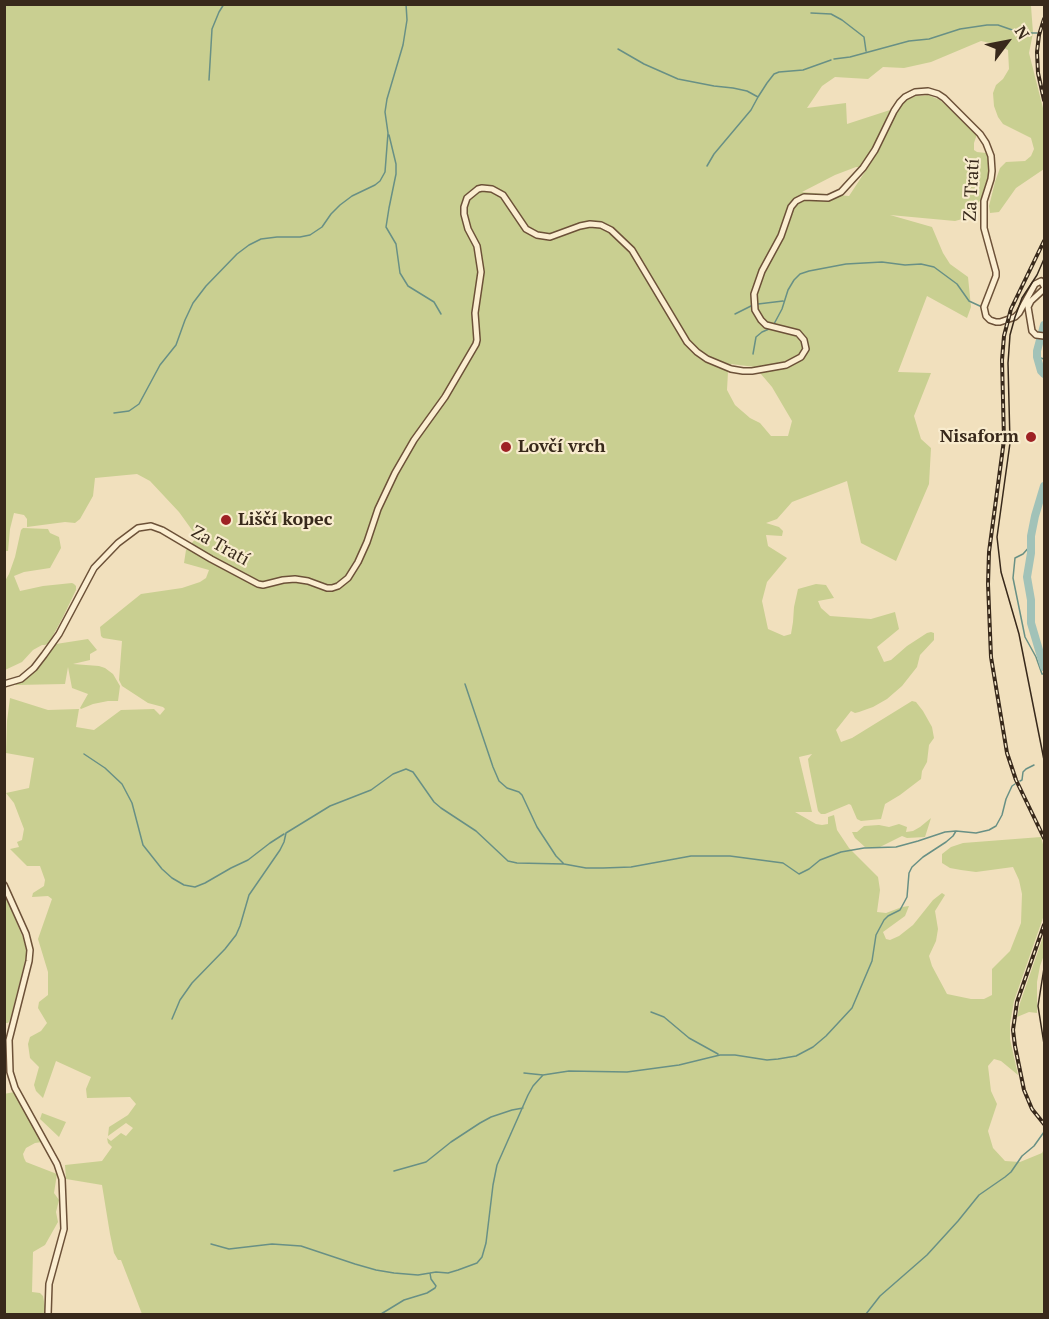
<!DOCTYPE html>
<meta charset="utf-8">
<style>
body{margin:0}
#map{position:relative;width:1049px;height:1319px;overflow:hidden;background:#f1e0bd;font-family:"PT Serif",serif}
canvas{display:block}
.frame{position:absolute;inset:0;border:6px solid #38291b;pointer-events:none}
.north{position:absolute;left:977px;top:12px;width:60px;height:60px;-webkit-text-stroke:4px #f8ebcd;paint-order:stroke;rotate:58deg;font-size:16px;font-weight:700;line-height:24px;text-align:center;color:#38291b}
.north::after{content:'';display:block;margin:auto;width:21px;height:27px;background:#38291b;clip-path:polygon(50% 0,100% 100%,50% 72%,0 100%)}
</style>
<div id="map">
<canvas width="1049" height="1319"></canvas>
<div class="frame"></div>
<div class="north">N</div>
</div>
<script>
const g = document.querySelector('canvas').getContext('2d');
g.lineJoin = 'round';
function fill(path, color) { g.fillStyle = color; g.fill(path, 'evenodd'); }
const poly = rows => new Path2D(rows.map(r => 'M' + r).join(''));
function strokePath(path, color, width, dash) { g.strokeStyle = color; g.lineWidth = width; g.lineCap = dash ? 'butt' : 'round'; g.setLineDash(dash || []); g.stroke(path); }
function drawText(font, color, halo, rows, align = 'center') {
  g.font = font + ' "PT Serif",serif'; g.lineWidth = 4.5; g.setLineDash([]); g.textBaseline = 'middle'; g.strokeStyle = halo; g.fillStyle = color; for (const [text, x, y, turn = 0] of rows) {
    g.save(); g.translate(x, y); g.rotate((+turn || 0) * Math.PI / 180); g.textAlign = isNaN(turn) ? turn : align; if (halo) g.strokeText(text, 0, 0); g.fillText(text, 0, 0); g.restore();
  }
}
fill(poly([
 [1017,4,1031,6,1033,33,1029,53,1044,112,1044,169,1016,188,999,212,990,213,989,206,995,182,1000,168,1006,162,1025,161,1031,156,1034,149,1031,138,1003,124,998,117,994,106,993,93,996,85,1003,79,1009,69,1008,50,995,44,981,41,931,62,904,68,883,67,868,79,835,77,822,86,807,108,846,103,847,124,890,110,874,148,859,167,856,167,835,175,802,192,849,196,878,152,896,112,901,105,907,100,916,96,922,96,928,95,940,100,977,134,974,143,974,150,977,152,986,153,989,164,989,175,983,197,966,218,955,221,890,215,932,227,943,253,950,264,968,277,971,307,967,318,927,296,898,372,931,373,914,416,921,439,931,448,929,484,896,561,861,543,847,481,792,502,777,519,766,523,779,527,783,531,782,536,766,535,768,546,787,558,767,582,762,601,768,629,784,636,791,634,793,622,794,607,798,589,816,584,826,585,834,598,818,601,821,608,830,616,871,619,895,612,899,629,877,647,884,662,891,660,907,646,927,633,931,632,934,633,934,640,920,655,917,667,902,686,887,699,873,707,859,712,855,713,851,711,836,730,841,742,852,738,912,701,916,702,923,711,932,727,934,738,929,745,927,762,922,771,921,779,900,795,885,804,881,819,861,821,857,819,851,805,849,804,825,814,821,814,818,811,809,766,808,759,812,754,799,757,812,812,795,812,816,824,822,825,828,824,828,817,834,815,837,830,849,848,878,877,880,890,877,912,886,913,902,907,909,906,905,916,883,932,886,939,890,940,899,936,913,925,933,900,942,893,945,895,935,911,938,929,936,941,929,956,932,966,947,994,971,999,984,999,992,995,992,969,1010,951,1021,923,1022,894,1019,880,1013,867,976,872,961,870,950,868,942,863,942,854,951,847,963,843,1041,837,1044,848,1044,915,1014,1001,1010,1024,1010,1039,1018,1075,1001,1061,994,1059,988,1066,991,1091,997,1104,988,1131,993,1148,1005,1161,1020,1162,1042,1153,1044,1149,1044,1314,142,1314,121,1260,118,1260,114,1253,110,1234,102,1185,66,1179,65,1165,102,1161,112,1147,108,1143,107,1138,111,1141,121,1133,126,1136,133,1128,126,1123,108,1136,109,1127,128,1115,136,1104,130,1097,87,1098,86,1089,91,1077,56,1061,43,1098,36,1091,34,1085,39,1067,30,1058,28,1044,30,1037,41,1031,47,1023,38,1008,39,1002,48,995,48,972,38,939,52,899,48,896,32,897,33,893,44,886,45,880,40,866,27,866,10,849,19,847,17,842,22,840,24,829,14,803,6,793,29,788,34,758,6,753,7,721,10,698,48,710,79,709,76,727,94,730,121,710,154,709,160,715,165,709,163,707,148,703,122,686,119,680,122,641,103,638,101,636,100,627,141,594,182,588,200,582,206,578,209,570,184,563,186,550,197,537,179,512,150,481,137,474,95,478,93,496,80,519,75,523,65,522,27,527,27,519,24,515,14,513,10,529,8,551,5,551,5,5],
 [731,364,755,367,772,387,792,421,788,436,771,436,760,423,750,418,735,405,727,390,728,372],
 [23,528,48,529,50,533,59,537,61,548,50,568,24,572,14,576,20,591,43,586,72,583,74,584,76,586,76,590,63,617,49,643,45,645,42,645,33,650,22,662,5,670,5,581,9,574,15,557,21,530],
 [88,639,97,650,90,654,90,660,73,664,99,666,105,668,113,674,120,686,118,701,108,701,93,704,81,709,80,708,88,694,72,688,68,667,65,684,15,685,34,670,56,644],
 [931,818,925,837,907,838,902,836,878,848,865,847,855,838,852,832,857,832,864,826,879,825,889,827,899,824,907,827,906,832,913,831,920,827],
 [5,895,23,938,27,953,10,1020,8,1023,4,1023],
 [1044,934,1044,955,1040,966,1037,982,1037,1013,1029,1012,1017,1017,1020,1003],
 [14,1092,42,1142,35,1143,26,1148,23,1154,24,1158,26,1162,57,1174,54,1193,59,1200,56,1212,58,1222,45,1245,33,1252,32,1292,40,1293,43,1296,45,1307,44,1314,5,1314,4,1094],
 [42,1113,66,1122,59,1137,40,1119]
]), '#c9cf91');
strokePath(poly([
 [811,13,831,14,842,20,864,37,866,51],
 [618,49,644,64,678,79,714,86,733,88,747,91,758,97,767,83,774,74,779,72,803,70,831,60],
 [834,59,850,57,909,41,929,39,960,29,987,25,998,25,1021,33,1037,33],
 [209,80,212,29,219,12,224,4],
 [389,135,396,164,396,174,389,208,386,227,396,244,400,273,408,286,434,302,441,314],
 [707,166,714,154,751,110,758,97],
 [758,304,783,301],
 [735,314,753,305],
 [774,324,782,309,788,290,794,280,800,274,809,271,846,264,882,262,905,265,921,264,934,267,957,284,969,301,982,307],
 [753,354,756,337,762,332,769,329],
 [1037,357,1044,359],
 [114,413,129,411,139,404,160,365,176,345,185,320,193,303,206,286,237,254,249,245,261,239,277,237,300,237,310,235,322,227,331,214,340,205,352,196,375,185,380,181,385,172,388,133,385,112,387,99,403,45,407,20,406,4],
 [1031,545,1023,554,1015,558,1013,578,1025,637,1036,657,1042,674,1044,674],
 [465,684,493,767,499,781,507,788,519,792,522,795,537,827,556,856,564,864],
 [84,754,105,768,122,784,132,803,143,845,162,869,172,878,184,885,195,887,205,883,231,868,248,860,270,843,284,834],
 [1020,781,1022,780,1023,772,1026,769,1034,765],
 [651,1012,664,1017,689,1038,718,1054],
 [172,1019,180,1000,192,983,225,949,236,935,240,926,249,895,280,850,284,842,286,833,330,806,371,790,393,774,406,769,413,772,434,802,441,808,476,831,508,861,517,863,564,864,586,868,603,868,631,867,691,856,730,856,783,863,799,874,809,869,820,860,841,852,864,848,896,847,918,841,945,832,956,831],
 [524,1073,543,1075],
 [394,1171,426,1162,451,1142,480,1123,491,1117,512,1110,523,1108],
 [211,1244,229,1249,272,1244,301,1246,355,1264,376,1270,394,1273,418,1275,436,1272,448,1273,458,1270,477,1263,482,1257,486,1243,493,1185,497,1165,528,1095,533,1086,543,1075,569,1071,627,1072,679,1065,720,1055,735,1055,767,1060,778,1059,796,1056,813,1047,826,1036,852,1008,872,961,876,935,884,920,888,916,900,910,907,897,909,873,912,867,923,857,946,842,953,836,956,831,976,833,989,830,996,826,1002,815,1006,799,1012,786,1015,784],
 [381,1314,404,1300,427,1293,435,1288,436,1286,431,1279,430,1273],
 [866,1314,880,1296,927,1255,958,1221,979,1195,1005,1177,1011,1172,1022,1156,1034,1146,1044,1132]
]), '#689085', 1.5);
strokePath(poly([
 [1044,325,1037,351,1037,357,1041,371,1044,374],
 [1044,486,1035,516,1031,536,1031,553,1027,577,1031,600,1031,623,1044,667]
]), '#a1c2b8', 8);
const secondary = poly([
 [1044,289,1031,301,1028,307,1032,331,1036,335,1044,336],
 [4,684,21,679,34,668,44,655,59,634,94,568,118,543,138,528,151,526,162,530,211,559,258,584,263,585,283,580,295,579,308,581,327,588,332,588,338,586,348,578,358,562,367,542,378,509,395,473,414,440,445,397,476,344,477,340,475,313,481,272,477,246,468,229,464,214,464,207,467,198,478,189,482,188,492,189,503,195,526,229,537,235,550,237,580,226,590,224,601,225,611,230,632,250,687,342,697,352,707,359,731,369,743,371,752,371,786,365,801,357,806,349,804,340,798,333,766,325,761,320,755,310,754,294,762,271,781,236,791,207,796,201,804,197,828,198,841,192,863,168,875,150,894,111,900,102,905,97,915,92,928,91,938,94,944,98,980,134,986,143,991,156,992,171,991,179,984,201,984,228,996,272,996,276,984,307,986,316,990,320,996,322,1000,322,1015,317,1019,313,1035,284,1041,281,1044,286],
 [4,885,26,934,30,950,29,961,9,1040,10,1072,15,1088,57,1164,62,1179,64,1229,49,1284,48,1314]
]);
strokePath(secondary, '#6c5138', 8);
strokePath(secondary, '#fbeed1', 5);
strokePath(poly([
 [1044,259,1037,275,1022,298,1015,317,1010,335,1008,363,1010,443,997,537,1001,572,1019,634,1044,760],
 [1044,968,1038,1006,1044,1044]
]), '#38291b', 1.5);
const rail = poly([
 [1044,19,1039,35,1037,52,1038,73,1044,100],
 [1044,241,1011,309,1004,336,1002,360,1004,440,989,552,988,584,991,657,1007,753,1016,780,1044,838],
 [1044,925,1017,1002,1013,1030,1015,1046,1024,1090,1032,1109,1044,1124]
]);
strokePath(rail, '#38291b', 4);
strokePath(rail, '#f8ebcd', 1.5, [4.5]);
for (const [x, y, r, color] of [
 [1031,437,6,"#9e2124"],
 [506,447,6,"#9e2124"],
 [226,520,6,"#9e2124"]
]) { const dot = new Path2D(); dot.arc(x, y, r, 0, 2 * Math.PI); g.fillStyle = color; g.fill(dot); strokePath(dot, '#f8ebcd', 2); }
drawText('18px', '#38291b', '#f8ebcd', [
 ["Za Tratí",972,190,-87],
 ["Za Tratí",220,546,29]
]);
drawText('bold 18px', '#38291b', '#f8ebcd', [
 ["Nisaform",1019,437,"right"],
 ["Lovčí vrch",518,447],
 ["Liščí kopec",238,520]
], 'left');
</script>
